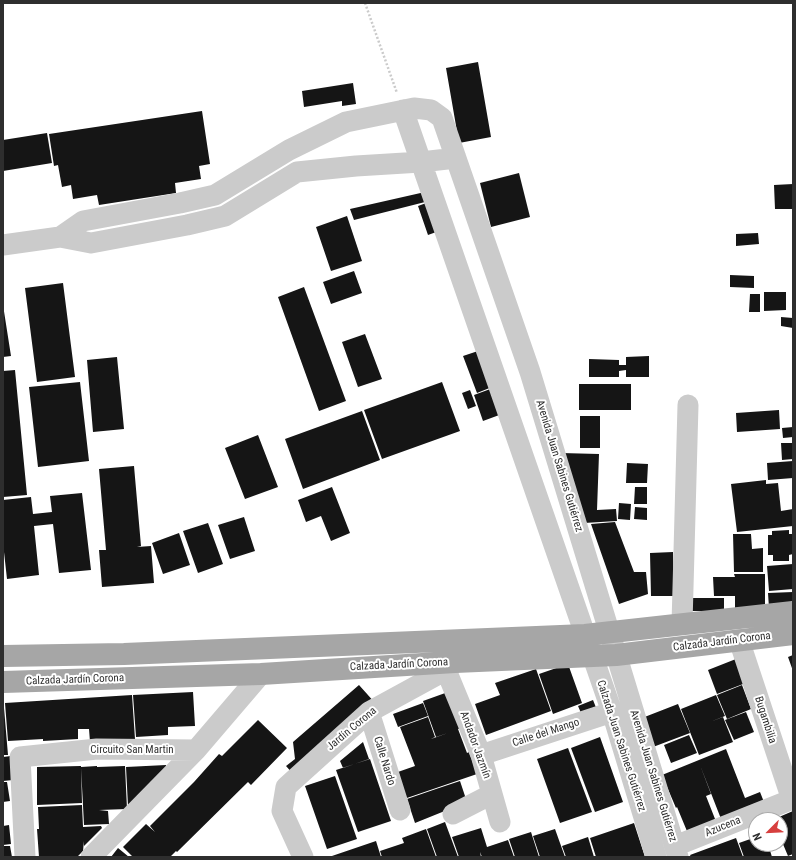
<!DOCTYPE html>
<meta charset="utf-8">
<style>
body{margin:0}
#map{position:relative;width:796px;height:860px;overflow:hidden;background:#fff;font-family:"Roboto Condensed",sans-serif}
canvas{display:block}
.frame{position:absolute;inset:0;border:4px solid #2e2e2e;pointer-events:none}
.north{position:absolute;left:748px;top:812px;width:40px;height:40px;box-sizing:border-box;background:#fff;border:1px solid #ababab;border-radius:50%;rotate:246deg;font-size:11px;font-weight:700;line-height:16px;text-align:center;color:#2e2e2e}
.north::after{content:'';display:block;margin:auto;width:14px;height:18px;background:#d73f3e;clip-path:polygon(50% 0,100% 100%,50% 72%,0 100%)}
</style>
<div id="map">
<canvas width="796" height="860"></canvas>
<div class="frame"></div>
<div class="north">N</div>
</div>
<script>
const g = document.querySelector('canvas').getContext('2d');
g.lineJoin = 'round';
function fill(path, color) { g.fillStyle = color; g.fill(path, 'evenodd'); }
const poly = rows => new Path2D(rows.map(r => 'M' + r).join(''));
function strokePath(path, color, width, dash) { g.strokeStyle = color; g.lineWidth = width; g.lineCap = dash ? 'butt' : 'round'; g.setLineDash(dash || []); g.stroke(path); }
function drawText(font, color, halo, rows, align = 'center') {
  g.font = font + ' "Roboto Condensed",sans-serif'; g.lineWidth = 4; g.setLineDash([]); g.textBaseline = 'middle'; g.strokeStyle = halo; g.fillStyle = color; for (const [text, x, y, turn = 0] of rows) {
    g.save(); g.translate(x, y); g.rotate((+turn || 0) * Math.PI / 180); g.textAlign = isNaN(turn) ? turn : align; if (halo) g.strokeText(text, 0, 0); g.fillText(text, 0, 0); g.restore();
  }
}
fill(poly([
 [478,62,491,137,459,143,446,68],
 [353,83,356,104,342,106,342,101,304,107,302,91],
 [202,111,210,164,199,166,201,179,175,183,176,193,99,205,97,195,73,199,71,185,62,187,58,165,54,166,49,134],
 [47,133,52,163,3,171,3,140],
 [519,173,530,217,491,227,480,183],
 [793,184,793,209,775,209,774,185],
 [425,192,429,201,354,220,350,209],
 [429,202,439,231,428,235,418,206],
 [347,216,362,261,331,271,316,227],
 [758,233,759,244,736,246,736,234],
 [354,271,362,293,331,304,323,282],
 [730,275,754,276,754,288,730,287],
 [63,283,75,377,37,382,25,288],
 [304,287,346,401,319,411,278,297],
 [764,292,786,292,786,310,764,311],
 [750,294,760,294,760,312,749,312],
 [3,305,11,356,3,357],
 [781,317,793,318,793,328,781,326],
 [365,334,382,379,358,387,342,342],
 [478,351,492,387,477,393,463,356],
 [649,356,649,377,626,377,626,370,619,371,619,377,589,377,589,359,619,360,619,365,626,365,626,357],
 [117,357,124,429,93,432,87,360],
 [15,370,27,495,3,497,3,371],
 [80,382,89,461,38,467,29,387],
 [442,382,460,431,382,459,364,410],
 [579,384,631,384,631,410,579,410],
 [493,388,502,414,483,421,474,395],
 [470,390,476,406,468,409,462,393],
 [779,410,780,429,737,432,736,413],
 [362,411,380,460,303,489,285,439],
 [580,416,600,416,600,448,580,448],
 [793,427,793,437,783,438,782,428],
 [258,435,278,487,245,499,225,448],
 [781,443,793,443,793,459,782,460],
 [561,453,599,454,597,510,616,509,617,521,584,523],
 [793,461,793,478,768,480,767,463],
 [627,463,648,464,647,483,626,483],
 [134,466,141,546,137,547,151,546,154,583,102,587,99,550,106,550,99,469],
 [766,480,766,484,778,483,781,511,793,509,793,526,737,532,731,484],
 [332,487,350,533,331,541,321,516,306,522,298,500],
 [635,487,647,487,647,504,634,504],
 [82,493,91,570,59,573,53,524,34,526,39,575,7,579,3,543,3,500,31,497,33,514,52,512,50,496],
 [619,503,631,504,630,520,618,519],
 [635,507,647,508,647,520,634,519],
 [244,517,255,551,230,559,218,525],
 [615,522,634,572,646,572,648,594,619,604,591,524],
 [208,523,223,564,198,573,183,531],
 [789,530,789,534,793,534,793,554,789,555,789,561,773,561,773,555,768,555,768,535,772,535,772,531],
 [179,533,190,565,163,574,152,543],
 [733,534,751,534,752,549,763,548,763,572,734,572],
 [673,552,674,596,651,596,650,553],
 [793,564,793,589,769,591,767,566],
 [734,574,765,574,765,607,735,608,735,596,714,596,713,577,735,577],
 [793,592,793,607,769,608,768,593],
 [691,598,724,598,724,611,691,611],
 [793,655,793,671,788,657],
 [741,657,751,681,717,694,708,670],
 [568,664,582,703,553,714,539,674],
 [536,669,551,711,486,735,475,704,500,695,495,683],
 [359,685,376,704,294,775,286,766,295,759,293,742],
 [742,685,751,709,727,719,717,695],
 [193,692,195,726,168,727,168,735,136,737,133,695],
 [448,692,461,728,458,729,467,753,469,752,477,774,404,799,395,773,415,766,400,727,428,717,435,737,431,739,448,733,436,737,423,701],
 [132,695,135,739,90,742,89,729,78,729,78,739,43,741,43,739,8,741,5,703],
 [716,695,725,716,710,722,723,717,733,742,699,755,681,709],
 [593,700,599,715,584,720,578,706],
 [423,703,428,716,398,727,393,714],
 [678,704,690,733,653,747,642,718],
 [3,708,4,708,8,755,3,755],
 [746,712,754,732,734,740,725,720],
 [258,720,287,748,251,785,248,782,177,852,176,851,170,857,133,857,123,847,146,824,155,832,150,826,194,782,219,754,222,756],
 [689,735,697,753,671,763,664,745],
 [600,737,623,802,595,812,571,748],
 [363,742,369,759,343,768,340,761],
 [568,748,592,812,560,823,537,759],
 [726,749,745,798,760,792,766,807,723,824,700,765,711,794,706,796,717,824,689,836,677,807,676,808,662,775],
 [11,756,13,780,3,781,3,757],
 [370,759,391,821,358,832,336,770],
 [166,765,166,775,128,806,126,767],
 [81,766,82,803,37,805,37,767],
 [97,766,97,767,125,766,127,809,99,810,108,811,109,824,84,825,81,767],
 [335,776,357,839,327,849,305,786],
 [460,781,467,802,415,823,407,799,436,789,437,794,436,789],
 [3,782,7,782,10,801,3,802],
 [82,805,83,827,101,826,102,828,84,846,84,841,83,851,77,857,39,857,37,829,39,829,38,807],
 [793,811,793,854,788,856,780,837,780,820,772,820],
 [445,822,458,857,437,857,427,829],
 [634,823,645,857,596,857,590,838],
 [9,825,11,844,3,845,3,826],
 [481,828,487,847,508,840,514,857,482,857,480,852,481,857,459,857,452,837],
 [426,829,436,857,382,857,380,851,404,843,402,838],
 [555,829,565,857,540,857,533,836],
 [531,832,539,857,515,857,509,839],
 [588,837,594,857,566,857,562,846],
 [756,837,756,844,768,844,772,857,744,857,739,843],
 [736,838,743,857,691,857,690,855],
 [376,841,381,857,329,857],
 [3,846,10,846,12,857,3,857],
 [118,848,129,857,111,857]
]), '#151515');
strokePath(poly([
 [365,3,397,93]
]), '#cbcbcb', 2.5, [2, 2]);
strokePath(poly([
 [403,110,612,712,656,857],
 [60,237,83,221,180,203,215,195,289,150,346,122,414,108,431,110,442,118,530,372,678,857],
 [3,245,60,237,91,243,187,225,225,216,297,172,356,166,421,162,456,158],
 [682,624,688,405],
 [739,640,792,800],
 [446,670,481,755,500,822],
 [369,712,400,810],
 [481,755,612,712],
 [453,814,492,794],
 [675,846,793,799],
 [25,857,20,757,97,749,196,750],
 [91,857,196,750,261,674],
 [303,857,282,811,286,787,369,712,446,670,455,662]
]), '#cbcbcb', 21);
strokePath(poly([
 [3,656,124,654,585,635,793,612],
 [3,682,261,674,455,662,616,655,793,634]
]), '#a6a6a6', 22);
drawText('11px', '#2e2e2e', '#fff', [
 ["Avenida Juan Sabines Gutiérrez",559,466,73],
 ["Calzada Jardín Corona",722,642,-7],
 ["Calzada Jardín Corona",399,665,-3],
 ["Calzada Jardín Corona",75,680,-2],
 ["Bugambilia",765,720,72],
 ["Jardin Corona",352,729,-40],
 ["Calle del Mango",546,733,-18],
 ["Andador Jazmín",475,745,70],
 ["Calzada Juan Sabines Gutiérrez",621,746,72],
 ["Circuito San Martin",132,750],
 ["Calle Nardo",384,761,73],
 ["Avenida Juan Sabines Gutiérrez",653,776,73],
 ["Azucena",723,827,-22]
]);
</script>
